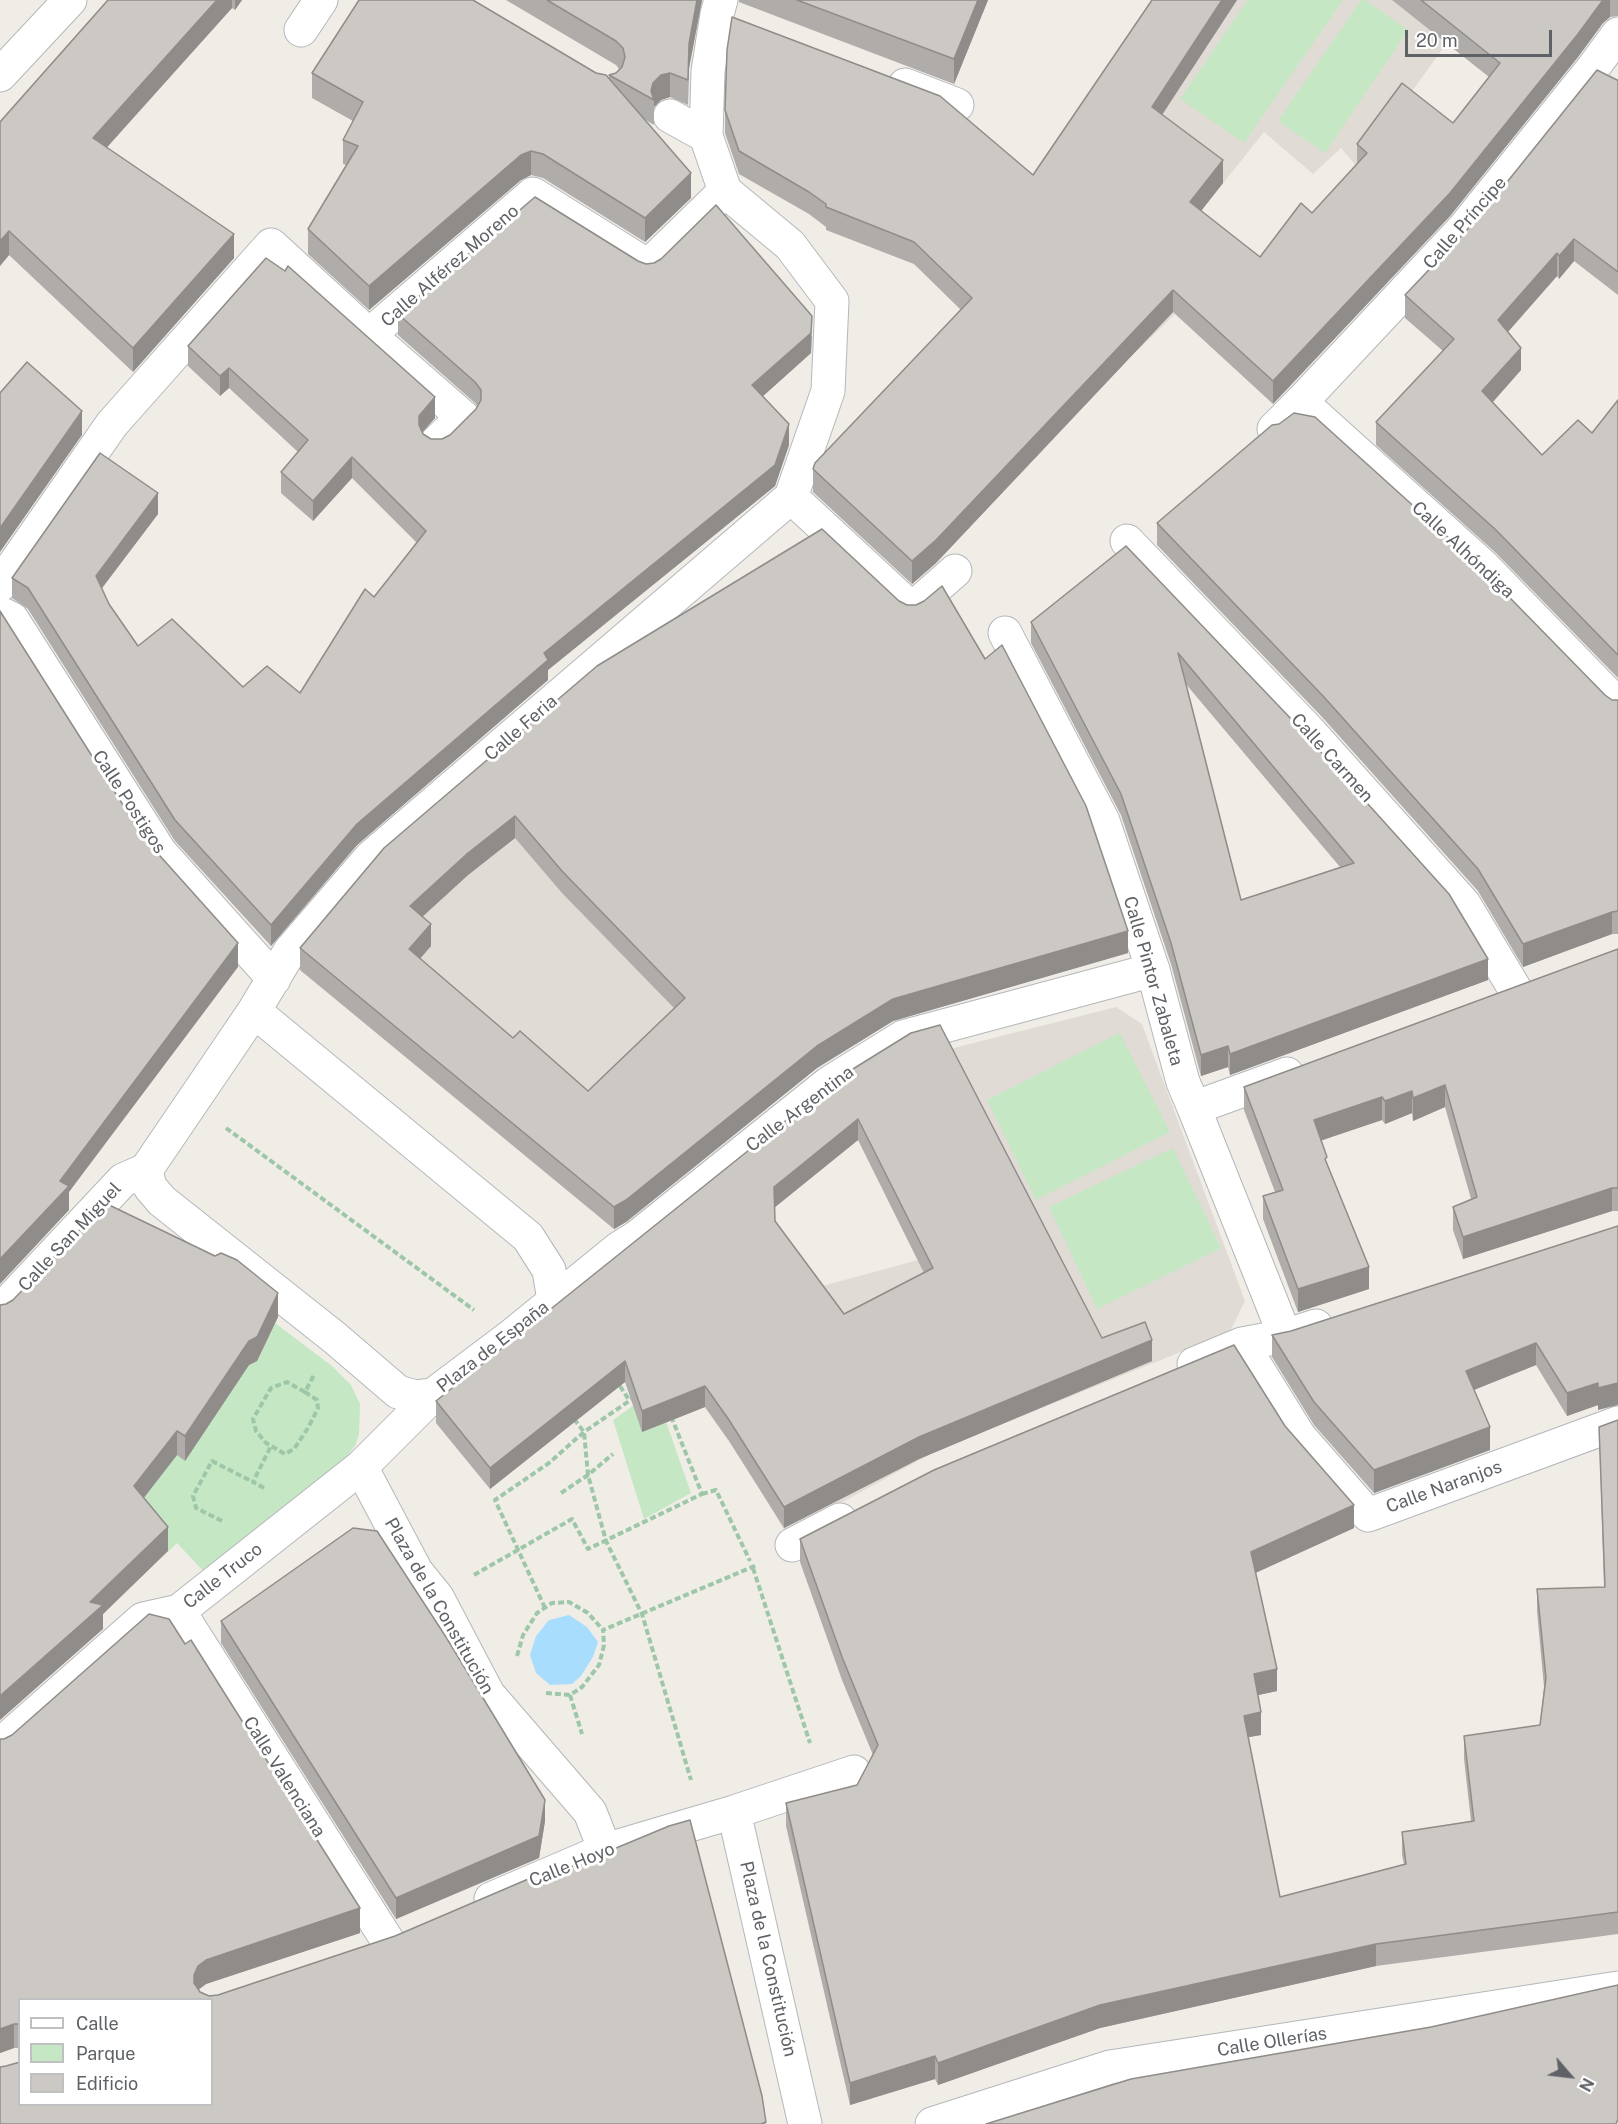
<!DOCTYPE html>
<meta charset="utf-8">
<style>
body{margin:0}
#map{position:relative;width:1618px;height:2124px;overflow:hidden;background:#f0ede7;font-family:"Public Sans",sans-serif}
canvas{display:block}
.legend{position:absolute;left:18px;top:1998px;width:195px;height:108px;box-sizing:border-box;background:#fff;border:2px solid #bfc0c2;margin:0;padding:8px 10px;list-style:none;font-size:18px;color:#5e6267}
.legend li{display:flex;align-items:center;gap:12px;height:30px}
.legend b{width:30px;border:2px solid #bfc0c2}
.north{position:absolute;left:1540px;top:2046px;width:60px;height:60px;-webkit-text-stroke:4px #fff;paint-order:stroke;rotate:118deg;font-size:16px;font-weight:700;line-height:24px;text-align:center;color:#5e6267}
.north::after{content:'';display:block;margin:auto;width:21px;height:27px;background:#5e6267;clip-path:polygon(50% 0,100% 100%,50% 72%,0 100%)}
.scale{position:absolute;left:1405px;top:30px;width:147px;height:27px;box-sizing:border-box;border:3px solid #5e6267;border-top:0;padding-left:8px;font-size:18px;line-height:21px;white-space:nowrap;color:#5e6267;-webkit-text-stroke:4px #fff;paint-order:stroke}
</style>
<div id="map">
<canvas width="1618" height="2124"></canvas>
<ul class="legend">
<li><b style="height:8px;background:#fff"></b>Calle</li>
<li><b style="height:16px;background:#c6e7c4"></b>Parque</li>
<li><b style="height:16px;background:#ccc8c4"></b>Edificio</li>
</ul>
<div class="north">N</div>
<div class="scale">20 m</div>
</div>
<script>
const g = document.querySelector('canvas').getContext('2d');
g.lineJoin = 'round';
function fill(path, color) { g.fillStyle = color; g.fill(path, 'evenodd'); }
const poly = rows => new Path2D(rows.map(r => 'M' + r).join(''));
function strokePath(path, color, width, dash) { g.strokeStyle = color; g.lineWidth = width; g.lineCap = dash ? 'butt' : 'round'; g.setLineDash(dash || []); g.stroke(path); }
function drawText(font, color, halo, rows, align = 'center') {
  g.font = font + ' "Public Sans",sans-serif'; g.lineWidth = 6; g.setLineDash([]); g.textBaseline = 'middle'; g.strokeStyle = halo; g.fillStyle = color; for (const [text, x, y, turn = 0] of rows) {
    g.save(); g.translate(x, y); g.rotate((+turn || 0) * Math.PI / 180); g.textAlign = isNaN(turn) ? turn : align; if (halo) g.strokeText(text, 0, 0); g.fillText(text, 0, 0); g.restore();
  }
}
fill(poly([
 [1168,0,1393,0,1447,43,1357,167,1341,148,1313,174,1264,132,1197,216,1154,295,1175,314,1137,351,1038,252],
 [574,703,771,1103,615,1230,297,967],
 [1116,1007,1142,1024,1245,1301,1230,1332,936,1451,786,1533,743,1461,664,1350,782,1297,918,1260,839,1100,942,1051]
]), '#e0dcd5');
fill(poly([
 [1248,0,1343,0,1244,143,1180,99],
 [1361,0,1365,0,1408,30,1325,153,1278,121],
 [1120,1033,1170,1132,1036,1200,987,1100],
 [1173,1148,1221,1248,1097,1309,1049,1207],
 [275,1323,332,1366,351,1385,360,1404,359,1435,355,1446,344,1460,204,1572,177,1543,168,1552,134,1510,165,1447,185,1460,249,1365,257,1361],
 [655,1390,691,1493,644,1519,613,1420]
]), '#c6e7c4');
fill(poly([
 [569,1615,587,1627,598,1642,593,1657,581,1676,572,1684,550,1685,536,1673,530,1655,536,1636,549,1620]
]), '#a9ddfd');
const pedestrian = poly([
 [301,30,321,0],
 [905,85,957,105],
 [670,116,706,136],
 [1274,429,1301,402],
 [791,497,912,609,955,571],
 [1127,541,1309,731,1464,904,1516,991],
 [1005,633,1103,821,1153,970],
 [1194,1108,1285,1336],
 [1242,1344,1299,1436,1368,1515,1618,1423],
 [1194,1364,1242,1344,1285,1336,1316,1326],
 [361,1467,416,1571,437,1597,488,1694,590,1812,605,1850,734,1812,854,1772],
 [792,1545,840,1520],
 [734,1812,805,2124],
 [932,2124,1110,2067,1618,1988]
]);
const minor = poly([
 [721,0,717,14,708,71,706,136,725,191,790,245,832,301,828,391,791,497,371,857,290,951,254,1011,146,1170,150,1187,162,1201,335,1338,398,1392,416,1397,433,1395,510,1337,618,1249,637,1237,829,1083,903,1037,1153,970,1183,1082,1194,1108,1287,1074],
 [1618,34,1593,68,1464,228,1301,402,1483,566,1618,705],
 [0,75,70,0],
 [369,335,463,417,437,442],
 [0,585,112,424,271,245,369,335,533,194,648,266,725,191],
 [0,613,12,619,160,852,274,979],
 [254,1011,528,1237,549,1270,554,1300],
 [0,1311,123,1180,146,1170],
 [179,1611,389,1943],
 [0,1745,143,1619,179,1611,361,1467,433,1395],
 [491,1899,605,1850]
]);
strokePath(pedestrian, '#b4b7bb', 35);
strokePath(minor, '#b4b7bb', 35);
strokePath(poly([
 [226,1128,474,1310],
 [620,1386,629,1400],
 [305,1392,287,1382,271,1388,253,1419,256,1431,266,1443,285,1454,294,1449,308,1428,318,1408,317,1400,305,1392,314,1375],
 [574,1419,584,1432,588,1475,606,1541,642,1614,691,1780],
 [264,1488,253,1482,271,1446],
 [561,1493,588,1475,613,1454],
 [702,1494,716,1490,750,1561],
 [222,1521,196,1508,193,1496,212,1461,253,1482],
 [753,1568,810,1743],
 [474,1575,572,1519,588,1549,702,1494,671,1416],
 [545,1608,495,1500,549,1463,584,1432,635,1397],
 [517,1656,523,1635,537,1613,552,1603,569,1602,588,1613,603,1630],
 [546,1693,570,1695,582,1687,599,1665,604,1645,603,1630,757,1565],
 [570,1695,582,1734]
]), '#9dc7a8', 4, [6, 3]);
strokePath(pedestrian, '#fff', 33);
strokePath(minor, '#fff', 33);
fill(poly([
 [108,0,242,0,235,10,232,8,106,147,234,258,133,372,9,255,0,266,0,122],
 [506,0,702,0,689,68,688,105,670,97,661,100,654,107,654,125,644,119,691,198,645,242,543,178,531,175,521,180,369,310,308,254,308,229,347,165,343,164,343,140,353,121,312,98,312,73,596,73,609,79,609,75,616,73,619,69,616,65],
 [739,0,988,0,954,84,739,2],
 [1152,0,1237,0,1162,115,1223,183,1201,211,1260,257,1312,213,1357,164,1357,144,1453,123,1489,77,1392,0,1618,0,1618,16,1610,17,1603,23,1578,57,1450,216,1273,404,1173,312,936,563,912,584,813,492,813,469,961,310,914,264,826,230,826,227,809,214,739,174,725,133,725,110,1033,175],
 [1617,80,1618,80,1618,295,1574,261,1559,279,1557,276,1508,332,1521,370,1493,402,1542,455,1592,433,1618,400,1618,678,1496,553,1376,445,1376,422,1443,351,1405,318,1405,295],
 [638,261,812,336,811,353,763,396,789,445,775,486,548,670,548,680,357,845,271,946,175,841,28,609,12,598,12,578,158,514,102,588,109,604,138,646,243,687,300,693,374,597,417,543,352,478,313,521,281,493,281,472,298,452,229,388,220,396,188,366,188,346,435,418,422,433,431,439,442,439,450,435,478,407,475,403,398,335,398,314],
 [1157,523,1605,695,1612,700,1618,700,1618,934,1612,934,1523,967,1478,891,1323,718,1157,545],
 [1126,546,1488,980,1230,1075,1228,1067,1201,1076,1171,964,1121,815,1031,643,1031,622],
 [1185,683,1340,867,1241,900],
 [597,666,1128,953,893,1021,817,1068,626,1222,614,1229,300,970,300,948],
 [515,838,562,893,674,1008,588,1091,513,1038,420,959,431,946,422,917,468,875],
 [1618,949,1618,1211,1612,1211,1463,1259,1453,1230,1453,1207,1471,1199,1445,1107,1413,1121,1412,1113,1385,1124,1382,1120,1321,1140,1327,1165,1369,1289,1298,1312,1263,1219,1263,1196,1275,1192,1244,1110,1244,1087],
 [840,1077,1102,1338,1152,1361,919,1459,784,1528,729,1441,705,1407,642,1432,625,1382,490,1489,436,1423,436,1401],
 [858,1140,924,1273,844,1314,775,1221,775,1207],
 [1618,1226,1598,1410,1598,1405,1567,1416,1536,1365,1474,1390,1490,1450,1374,1493,1314,1425,1272,1357,1272,1335,1291,1331],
 [0,1305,278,1317,257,1361,249,1365,185,1461,177,1455,144,1498,168,1551,103,1614,103,1629],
 [1618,1420,1618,1934,1376,1966,1100,2028,938,2085,935,2079,850,2105,786,1826,786,1803,857,1785,873,1755,842,1680,800,1562,800,1539,1285,1426,1354,1528,1255,1573,1277,1691,1258,1695,1261,1735,1248,1737,1280,1897,1404,1864,1402,1855,1402,1832,1471,1821,1464,1759,1464,1736,1540,1725,1544,1687,1537,1611,1537,1589,1604,1587,1599,1427],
 [221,1621,545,1821,539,1858,396,1919,221,1643],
 [0,1739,360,1933,206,1984,198,1990,200,1992,209,1996,218,1995,395,1936,533,1882,766,2124,212,2104,20,2000,20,2048,14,2048,0,2053]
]), '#afaca9');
fill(poly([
 [217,0,232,0,232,8,93,163,93,138],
 [235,0,242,0,235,10],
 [697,0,702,0,689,68,688,105,689,44],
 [978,0,988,0,954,84,954,59],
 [1222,0,1237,0,1152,130,1152,107],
 [1603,0,1610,0,1610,17,1603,23,1578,57,1450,216,1273,404,1273,381],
 [670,73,670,97,661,100,654,107,654,100,651,91,653,83,661,75],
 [531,151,531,175,521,180,369,310,369,286,521,155],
 [1223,160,1223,183,1190,225,1190,202],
 [691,173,691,198,645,242,645,218],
 [9,231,9,255,0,266,0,241],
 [234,234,234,258,133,372,133,348],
 [1574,239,1574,261,1559,279,1559,256],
 [1557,253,1557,276,1498,343,1498,320],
 [1173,290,1173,312,936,563,912,584,912,561],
 [812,316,811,353,752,406,752,385],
 [1521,348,1521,370,1482,414,1482,391],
 [229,368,229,388,220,396,220,376],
 [435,397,435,418,419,436,419,446,419,416],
 [82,411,82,435,0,552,0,528],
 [789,424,789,445,775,486,548,670,548,680,357,845,271,946,271,925,357,824,544,653],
 [352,457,352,478,313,521,313,501],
 [158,493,158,514,96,596,96,576],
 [515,816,515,838,468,875,410,928,410,906,468,853],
 [1612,912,1612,934,1523,967,1523,944],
 [431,924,431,946,409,971,409,949],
 [1128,931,1128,953,893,1021,817,1068,626,1222,614,1229,614,1207,817,1046,893,999],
 [238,943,238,967,69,1192,69,1210,0,1284,0,1259],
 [1488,959,1488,980,1230,1075,1230,1054],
 [1228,1046,1228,1067,1201,1076,1201,1055],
 [1445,1085,1445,1107,1413,1121,1413,1098],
 [1412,1091,1412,1113,1385,1124,1385,1101],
 [1382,1097,1382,1120,1314,1143,1314,1120],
 [858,1119,858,1140,774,1208,774,1187],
 [1612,1188,1612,1211,1463,1259,1463,1237],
 [1369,1267,1369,1289,1298,1312,1298,1289],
 [278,1293,278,1317,257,1361,249,1365,185,1461,185,1436],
 [1152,1340,1152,1361,919,1459,784,1528,784,1507,919,1437],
 [1536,1343,1536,1365,1466,1393,1466,1371],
 [625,1361,625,1382,490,1489,490,1468],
 [1598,1383,1598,1405,1567,1416,1567,1393],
 [1618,1383,1618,1405,1598,1410,1598,1388],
 [705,1386,705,1407,642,1432,642,1411],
 [1490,1427,1490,1450,1374,1493,1374,1470],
 [177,1431,177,1455,134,1510,134,1486],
 [1354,1505,1354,1528,1251,1575,1251,1552],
 [168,1527,168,1551,103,1614,103,1629,0,1720,0,1696,90,1602],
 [1277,1669,1277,1691,1254,1696,1254,1674],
 [1261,1712,1261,1735,1244,1738,1244,1716],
 [545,1800,545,1821,539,1858,396,1919,396,1898],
 [360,1908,360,1933,206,1984,198,1990,194,1999,194,1975,198,1966,206,1960],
 [1376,1944,1376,1966,1100,2028,938,2085,938,2063,1100,2005],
 [14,2024,14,2048,0,2053,0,2029],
 [935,2056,935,2079,850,2105,850,2083]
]), '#8f8c89');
const building = poly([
 [108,0,217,0,93,138,234,234,133,348,9,231,0,241,0,122,108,0],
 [359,0,473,0,596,73,606,75,691,173,645,218,543,154,531,151,521,155,369,286,308,229,358,146,343,140,363,102,312,73,359,0],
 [547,0,697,0,689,44,688,80,670,73,661,75,653,83,651,91,654,100,609,75,616,73,622,67,625,57,623,48,616,41,547,0],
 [797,0,978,0,954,59,797,0],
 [1152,0,1222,0,1152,107,1223,160,1190,202,1260,257,1301,203,1312,213,1367,153,1357,144,1402,83,1453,123,1500,63,1421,0,1603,0,1578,34,1450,193,1273,381,1173,290,936,540,912,561,813,469,815,463,972,298,914,242,826,207,826,204,809,192,739,151,725,110,727,50,732,17,940,96,1033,175,1152,0],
 [1597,70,1617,80,1618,80,1618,272,1574,239,1559,256,1557,253,1498,320,1521,348,1482,391,1542,455,1578,420,1592,433,1618,400,1618,655,1496,530,1376,422,1454,339,1405,295,1479,217,1597,70],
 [535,197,638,261,646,264,654,263,661,259,716,205,812,316,811,333,752,385,789,424,775,465,544,653,548,660,357,824,271,925,175,820,28,588,12,578,100,453,158,493,96,576,109,604,138,646,172,619,243,687,267,666,300,693,365,589,374,597,426,531,352,457,313,501,281,472,308,440,229,368,220,376,188,346,266,258,285,271,288,266,435,397,419,416,419,425,423,434,431,439,442,439,450,435,476,409,481,400,481,390,475,382,398,314,535,197],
 [27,362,82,411,0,528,0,393,27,362],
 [1294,413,1315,417,1470,557,1605,695,1612,700,1618,700,1618,911,1612,912,1523,944,1478,869,1323,696,1157,523,1272,425,1279,424,1294,413],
 [822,529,899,601,907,605,916,605,924,601,942,586,985,659,1002,645,1086,806,1128,931,893,999,817,1046,626,1200,614,1207,300,948,384,848,597,666,822,529],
 [515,816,562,871,685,998,588,1091,520,1031,513,1038,409,949,431,924,410,906,468,853,515,816],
 [1126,546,1295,723,1449,894,1488,959,1230,1054,1228,1046,1201,1055,1171,943,1121,794,1031,622,1126,546],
 [1178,653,1354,863,1241,900,1178,653],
 [0,611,144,838,238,943,60,1181,69,1186,0,1259,0,611],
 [1618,949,1618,1188,1612,1188,1463,1237,1453,1207,1477,1197,1445,1085,1413,1098,1412,1091,1385,1101,1382,1097,1314,1120,1327,1157,1325,1159,1369,1267,1298,1289,1263,1196,1283,1190,1244,1087,1618,949],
 [940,1025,1102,1338,1145,1322,1152,1340,919,1437,784,1507,729,1420,705,1386,642,1411,625,1361,490,1468,436,1401,840,1077,911,1033,940,1025],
 [858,1119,933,1268,844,1314,775,1221,774,1187,858,1119],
 [105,1203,215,1256,221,1253,237,1260,278,1293,257,1337,249,1341,185,1436,177,1431,134,1486,168,1527,90,1602,103,1605,0,1696,0,1305,6,1304,13,1300,105,1203],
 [1618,1226,1618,1383,1598,1388,1598,1383,1567,1393,1536,1343,1466,1371,1490,1427,1374,1470,1314,1402,1272,1335,1291,1331,1618,1226],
 [1234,1345,1285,1426,1354,1505,1251,1552,1277,1669,1254,1674,1261,1712,1244,1716,1280,1897,1406,1864,1402,1832,1474,1821,1464,1736,1540,1725,1546,1678,1537,1589,1605,1587,1599,1427,1618,1420,1618,1912,1376,1944,1100,2005,938,2063,935,2056,850,2083,786,1803,857,1785,878,1745,842,1657,800,1539,934,1470,1234,1345],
 [353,1528,377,1531,446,1637,545,1800,539,1836,396,1898,221,1621,353,1528],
 [149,1614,169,1619,185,1644,191,1640,360,1908,206,1960,198,1966,194,1975,194,1983,200,1992,209,1996,218,1995,395,1936,533,1877,532,1883,669,1826,690,1820,762,2096,766,2122,761,2124,0,2124,0,2067,6,2066,20,2062,20,2104,212,2104,212,2000,20,2000,20,2024,14,2024,0,2029,0,1739,4,1739,12,1735,149,1614],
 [1618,1985,1618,2119,1616,2124,986,2124,1131,2079,1431,2027,1618,1985]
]);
fill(building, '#ccc8c4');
strokePath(building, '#8f8c89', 1.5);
drawText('18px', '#5e6267', '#fff', [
 ["Calle Príncipe",1465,223,-49],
 ["Calle Alférez Moreno",450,266,-41],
 ["Calle Alhóndiga",1463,550,43],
 ["Calle Feria",521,728,-41],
 ["Calle Carmen",1332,758,48],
 ["Calle Postigos",129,802,57],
 ["Calle Pintor Zabaleta",1153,981,74],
 ["Calle Argentina",800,1109,-37],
 ["Calle San Miguel",70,1237,-47],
 ["Plaza de España",493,1347,-38],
 ["Calle Naranjos",1444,1487,-20],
 ["Calle Truco",223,1576,-38],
 ["Plaza de la Constitución",439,1606,60],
 ["Calle Valenciana",284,1777,58],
 ["Calle Hoyo",572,1865,-22],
 ["Plaza de la Constitución",768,1959,77],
 ["Calle Ollerías",1272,2042,-9]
]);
</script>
